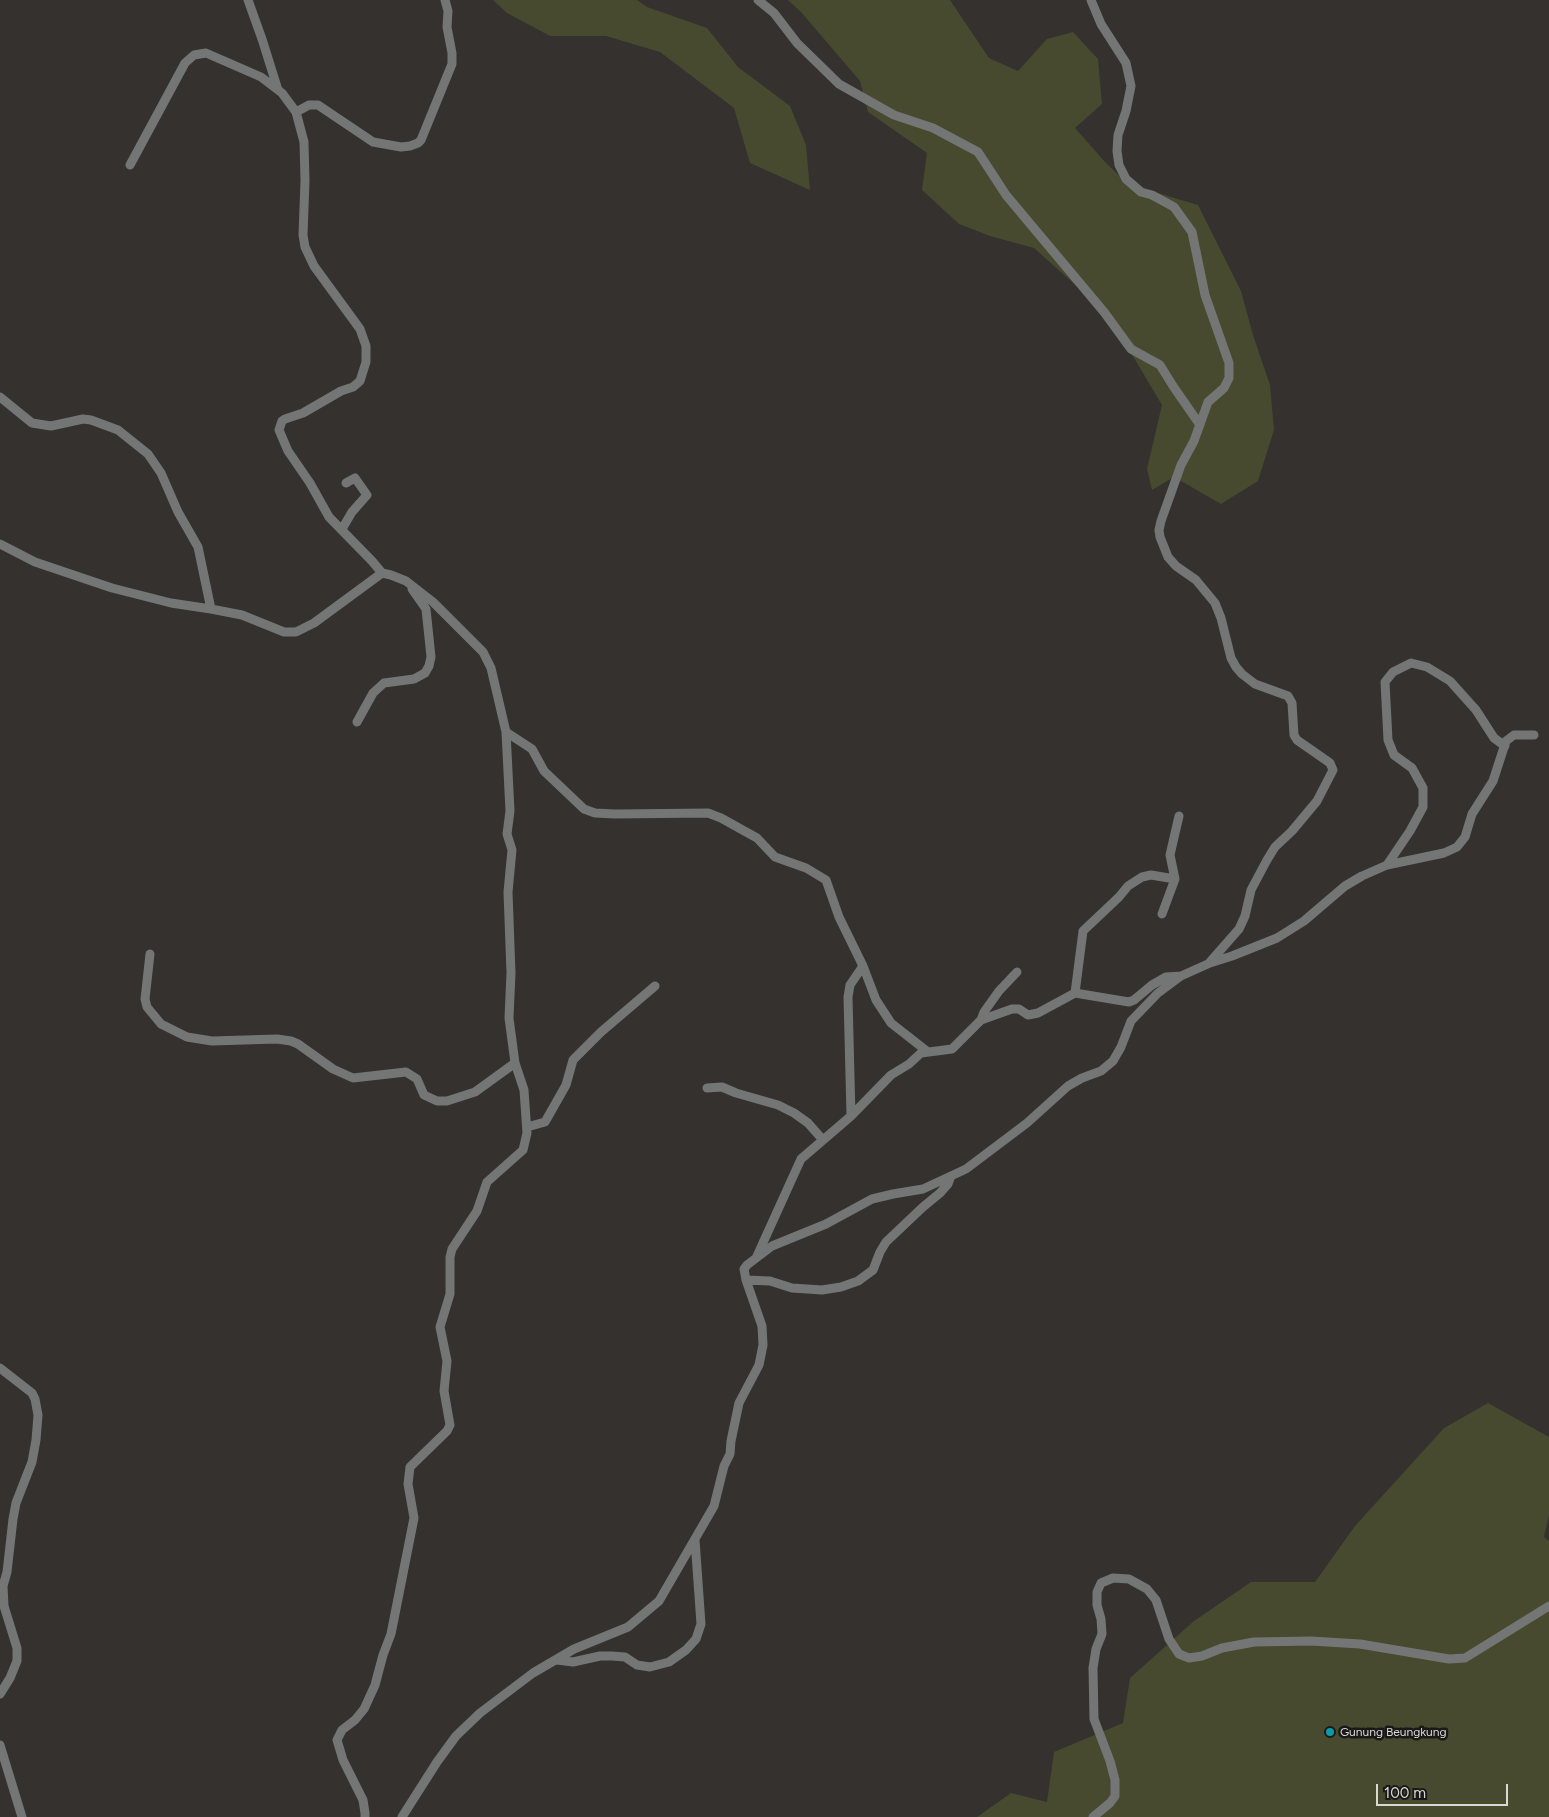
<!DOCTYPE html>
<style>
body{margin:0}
#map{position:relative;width:1549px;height:1817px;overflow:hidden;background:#34312e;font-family:Figtree,sans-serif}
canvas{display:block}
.scale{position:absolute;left:1376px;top:1784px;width:132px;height:22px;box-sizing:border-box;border:2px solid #dad8d5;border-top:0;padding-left:6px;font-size:15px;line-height:18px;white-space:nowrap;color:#dad8d5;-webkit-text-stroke:4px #1b1918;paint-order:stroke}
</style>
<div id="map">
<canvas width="1549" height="1817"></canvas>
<div class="scale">100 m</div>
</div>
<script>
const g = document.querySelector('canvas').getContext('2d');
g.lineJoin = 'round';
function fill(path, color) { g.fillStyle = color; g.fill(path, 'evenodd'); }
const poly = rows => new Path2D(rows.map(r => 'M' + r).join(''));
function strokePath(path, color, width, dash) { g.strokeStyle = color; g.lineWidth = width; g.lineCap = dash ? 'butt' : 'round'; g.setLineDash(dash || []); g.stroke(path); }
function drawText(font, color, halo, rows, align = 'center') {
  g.font = font + ' Figtree,sans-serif'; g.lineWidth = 5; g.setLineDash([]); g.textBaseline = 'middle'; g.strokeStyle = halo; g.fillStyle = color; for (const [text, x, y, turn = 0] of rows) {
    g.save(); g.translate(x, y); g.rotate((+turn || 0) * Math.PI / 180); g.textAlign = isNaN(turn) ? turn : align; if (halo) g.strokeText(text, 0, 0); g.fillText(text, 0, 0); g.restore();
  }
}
fill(poly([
 [493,0,637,0,647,7,707,28,738,67,790,106,806,145,810,190,750,163,734,108,660,52,606,36,550,36,507,13],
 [788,0,950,0,989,58,1018,71,1047,39,1073,32,1098,59,1102,104,1075,128,1105,162,1128,184,1198,205,1241,291,1253,335,1270,385,1274,430,1258,481,1221,504,1174,477,1152,490,1147,469,1162,405,1134,358,1117,332,1082,291,1034,248,990,236,959,224,922,190,927,153,868,112,860,81,801,12],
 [1488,1403,1549,1437,1549,1515,1544,1537,1549,1541,1549,1817,977,1817,1011,1793,1047,1802,1054,1752,1123,1723,1130,1678,1194,1621,1251,1582,1315,1582,1355,1526,1444,1428]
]), '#474a2f');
strokePath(poly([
 [248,0,262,39,278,90],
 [758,0,774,13,797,43,839,84,894,115,933,128,978,152,1006,195,1104,312,1131,349,1160,365,1173,386,1200,425],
 [1091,0,1101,24,1126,63,1131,86,1126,111,1118,135,1117,151,1119,165,1126,179,1141,192,1152,195,1174,207,1192,232,1205,295,1229,363,1229,378,1224,388,1208,402,1194,441,1181,465,1161,521,1159,530,1160,537,1168,557,1176,566,1196,580,1215,603,1221,618,1231,658,1236,667,1242,674,1255,684,1288,696,1292,703,1294,735,1297,740,1330,763,1333,770,1317,801,1292,831,1275,847,1267,860,1251,890,1245,916,1239,929,1210,962],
 [296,112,309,105,318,105,373,142,401,147,410,146,418,143,421,140,452,64,452,53,447,27,448,11,445,0],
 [130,165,185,63,194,55,206,53,261,77,282,93,296,112,304,142,305,181,303,235,305,247,314,266,360,329,366,346,366,362,360,381,353,387,341,391,303,413,285,419,282,421,279,430,288,451,310,483,329,517,372,561,382,573],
 [0,397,32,423,51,426,83,419,91,420,118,430,148,454,161,473,178,512,198,547,211,609],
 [342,529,352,512,367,495,355,478,346,483],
 [0,544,35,562,112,588,171,603,211,609,242,615,284,632,296,632,314,623,382,573,391,575,406,581,433,602,483,652,491,668,506,732,510,811,507,834,512,850,508,892,511,973,509,1018,515,1063,524,1090,527,1133,523,1150,487,1182,477,1211,452,1249,450,1257,450,1294,440,1327,447,1361,444,1391,450,1425,447,1431,410,1467,408,1484,414,1518,391,1634,383,1655,375,1685,364,1709,355,1720,342,1730,337,1740,343,1760,363,1800,365,1813,365,1817],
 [357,722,373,693,384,683,414,679,425,673,429,666,431,657,426,609,412,589],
 [506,732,532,749,544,771,584,809,595,813,615,814,708,813,721,818,757,838,775,857,806,868,826,880,839,917,863,966,850,985,848,997,851,1116],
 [1387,865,1410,831,1423,807,1423,788,1412,768,1394,755,1388,740,1385,682,1393,672,1411,663,1427,667,1450,681,1476,710,1494,738,1505,746],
 [1162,914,1175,879],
 [150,954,145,999,147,1007,161,1024,187,1037,212,1041,277,1039,291,1041,298,1044,333,1069,353,1078,406,1072,417,1079,424,1095,437,1101,447,1101,475,1092,515,1063],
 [863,966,876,1000,891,1023,928,1052],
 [1075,993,1083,931,1119,897,1128,886,1142,877,1151,875,1175,879,1170,855,1179,816],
 [981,1020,1012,1009,1019,1009,1028,1015,1038,1013,1075,993,1129,1002,1134,1000,1152,985,1166,977,1181,976],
 [707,1088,722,1087,736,1093,778,1105,794,1113,808,1123,823,1140],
 [527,1127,545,1122,566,1085,573,1060,601,1032,655,986],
 [757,1256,801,1159,851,1116,891,1075,909,1064,921,1053,952,1049,981,1020,984,1012,999,991,1017,972],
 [746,1280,770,1281,792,1288,822,1290,841,1287,858,1281,873,1270,880,1252,886,1242,923,1207,940,1193,948,1184,951,1176],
 [0,1368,32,1393,35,1399,38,1415,36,1440,32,1462,16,1503,13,1519,7,1572,3,1586,4,1606,17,1648,17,1661,10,1678,0,1694],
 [557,1660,573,1662,600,1656,612,1656,625,1657,637,1665,650,1667,669,1662,686,1650,696,1639,701,1624,695,1540],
 [0,1745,22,1817],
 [402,1817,437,1762,456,1736,480,1713,533,1673,574,1649,628,1627,659,1601,714,1506,724,1466,730,1454,731,1441,739,1403,759,1365,763,1345,762,1326,746,1280,744,1269,747,1265,772,1246,826,1224,872,1199,893,1194,923,1189,966,1169,1027,1123,1068,1086,1082,1078,1101,1071,1113,1061,1121,1047,1131,1021,1158,993,1181,976,1210,963,1232,956,1277,938,1304,921,1345,886,1362,876,1387,865,1444,853,1457,847,1465,837,1472,814,1493,781,1506,741,1514,735,1534,735],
 [1093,1817,1110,1803,1115,1796,1115,1780,1110,1761,1094,1719,1093,1668,1096,1649,1102,1634,1101,1619,1097,1605,1097,1592,1101,1583,1113,1578,1129,1579,1147,1589,1156,1600,1169,1639,1179,1654,1189,1658,1202,1656,1222,1648,1254,1642,1311,1641,1360,1644,1449,1659,1465,1658,1549,1606]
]), '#737675', 9);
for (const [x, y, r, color] of [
 [1330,1732,5,"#0f9aa8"]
]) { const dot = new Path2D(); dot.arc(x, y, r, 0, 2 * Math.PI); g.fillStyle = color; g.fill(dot); strokePath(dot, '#1b1918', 2); }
drawText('12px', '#dad8d5', '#1b1918', [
 ["Gunung Beungkung",1340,1732]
], 'left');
</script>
